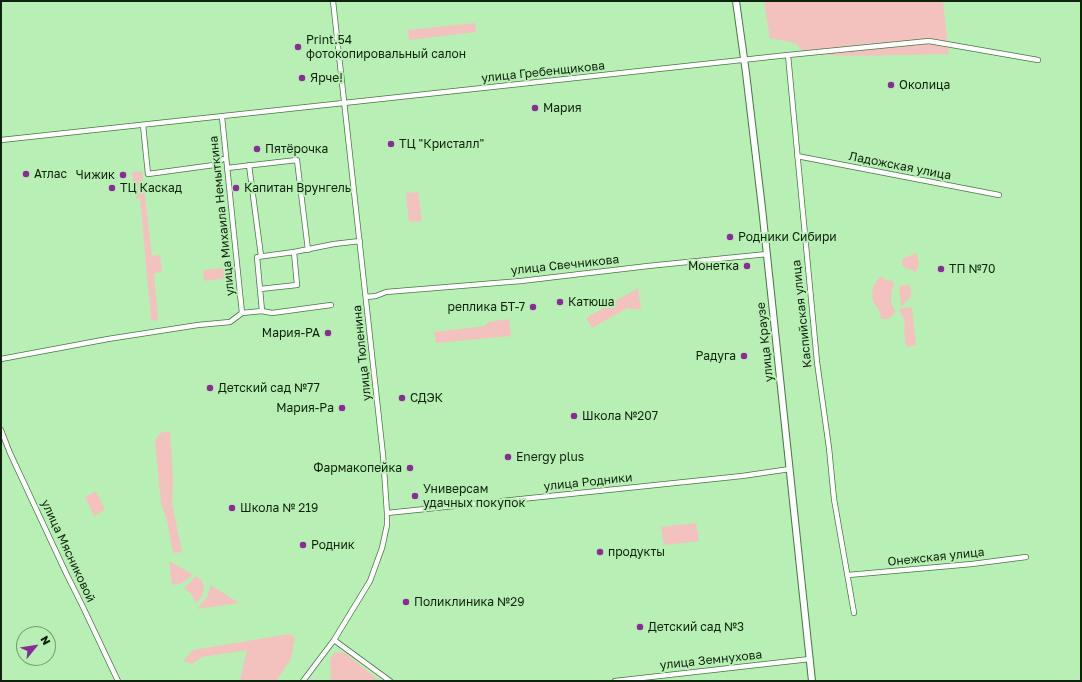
<!DOCTYPE html>
<meta charset="utf-8">
<style>
body{margin:0}
#map{position:relative;width:1082px;height:682px;overflow:hidden;background:#b8efb4;font-family:"Golos Text",sans-serif}
canvas{display:block}
.frame{position:absolute;inset:0;border:2px solid #0e230d;pointer-events:none}
.north{position:absolute;left:16px;top:626px;width:40px;height:40px;box-sizing:border-box;background:#b8efb4;border:1px solid #749d71;border-radius:50%;rotate:60deg;font-size:11px;font-weight:700;line-height:16px;text-align:center;color:#0e230d}
.north::after{content:'';display:block;margin:auto;width:14px;height:18px;background:#8a2c96;clip-path:polygon(50% 0,100% 100%,50% 72%,0 100%)}
</style>
<div id="map">
<canvas width="1082" height="682"></canvas>
<div class="frame"></div>
<div class="north">N</div>
</div>
<script>
const g = document.querySelector('canvas').getContext('2d');
g.lineJoin = 'round';
function fill(path, color) { g.fillStyle = color; g.fill(path, 'evenodd'); }
const poly = rows => new Path2D(rows.map(r => 'M' + r).join(''));
function strokePath(path, color, width, dash) { g.strokeStyle = color; g.lineWidth = width; g.lineCap = dash ? 'butt' : 'round'; g.setLineDash(dash || []); g.stroke(path); }
function drawText(font, color, halo, rows, align = 'center') {
  g.font = font + ' "Golos Text",sans-serif'; g.lineWidth = 4; g.setLineDash([]); g.textBaseline = 'middle'; g.strokeStyle = halo; g.fillStyle = color; for (const [text, x, y, turn = 0] of rows) {
    g.save(); g.translate(x, y); g.rotate((+turn || 0) * Math.PI / 180); g.textAlign = isNaN(turn) ? turn : align; if (halo) g.strokeText(text, 0, 0); g.fillText(text, 0, 0); g.restore();
  }
}
fill(poly([
 [764,1,943,1,949,54,852,56,806,54,795,43,770,38],
 [475,23,476,32,409,40,408,30],
 [142,171,152,256,160,255,162,272,154,273,158,321,151,320,140,198,136,199,132,172],
 [418,192,422,221,409,222,406,193],
 [916,253,919,263,916,272,902,266,902,259],
 [225,268,226,278,204,281,203,270],
 [880,276,886,280,893,281,894,286,892,289,891,298,891,303,896,312,888,319,881,319,880,312,873,301,872,296,873,287],
 [910,285,911,296,901,307,899,286],
 [638,288,641,310,627,308,592,328,586,318],
 [912,307,916,345,906,347,904,329,905,322,902,315,899,311,902,308],
 [509,319,511,336,436,343,434,332,485,326,488,322],
 [170,431,173,479,172,504,182,552,173,553,167,521,161,503,155,441,160,433],
 [96,491,105,510,94,516,85,497],
 [696,523,699,541,664,545,661,527],
 [169,561,192,574,188,579,180,584,172,585],
 [195,576,201,579,204,587,202,596,196,603,191,594,184,588,191,582],
 [211,585,239,603,197,609,207,597],
 [290,634,295,638,291,659,276,681,240,681,247,650,202,657,192,664,183,661,193,650],
 [341,652,345,653,380,681,330,681,331,675,330,659,334,653]
]), '#f4c2be');
const minor = poly([
 [788,55,929,41,1038,60],
 [222,117,242,313],
 [143,125,148,174,214,165,223,159],
 [1,140,788,55,817,362,829,448,834,499,854,613],
 [797,156,999,195],
 [249,165,261,256],
 [227,168,297,160,308,250],
 [260,289,297,285,294,252],
 [366,297,376,296,386,292,521,281,648,266,767,254],
 [262,311,272,313,331,305],
 [1,359,108,339,198,325,230,322,242,313,262,311,257,257,294,252,334,244,360,241],
 [1,430,10,453,66,573,83,607,118,681],
 [387,513,742,476,790,469],
 [848,575,972,564,1026,557],
 [334,640,390,681],
 [303,681,334,640,370,581,382,548,387,525,387,513,383,455,333,1],
 [615,681,810,659]
]);
const major = poly([
 [736,1,746,73,762,208,812,681]
]);
strokePath(minor, '#457842', 6);
strokePath(major, '#457842', 8);
strokePath(minor, '#fff', 4.5);
strokePath(major, '#fff', 6);
for (const [x, y, r, color] of [
 [298,47,4,"#8a2c96"],
 [302,78,4,"#8a2c96"],
 [891,85,4,"#8a2c96"],
 [535,108,4,"#8a2c96"],
 [391,144,4,"#8a2c96"],
 [257,149,4,"#8a2c96"],
 [26,174,4,"#8a2c96"],
 [123,175,4,"#8a2c96"],
 [112,188,4,"#8a2c96"],
 [236,188,4,"#8a2c96"],
 [730,237,4,"#8a2c96"],
 [747,266,4,"#8a2c96"],
 [941,269,4,"#8a2c96"],
 [560,302,4,"#8a2c96"],
 [533,307,4,"#8a2c96"],
 [328,333,4,"#8a2c96"],
 [744,356,4,"#8a2c96"],
 [210,388,4,"#8a2c96"],
 [402,398,4,"#8a2c96"],
 [342,408,4,"#8a2c96"],
 [574,416,4,"#8a2c96"],
 [508,457,4,"#8a2c96"],
 [410,468,4,"#8a2c96"],
 [415,496,4,"#8a2c96"],
 [232,508,4,"#8a2c96"],
 [303,545,4,"#8a2c96"],
 [600,552,4,"#8a2c96"],
 [406,602,4,"#8a2c96"],
 [640,627,4,"#8a2c96"]
]) { const dot = new Path2D(); dot.arc(x, y, r, 0, 2 * Math.PI); g.fillStyle = color; g.fill(dot); strokePath(dot, '#b8efb4', 1.5); }
drawText('12px', '#0e230d', '#b8efb4', [
 ["Print.54",306,40],
 ["фотокопировальный салон",306,54],
 ["Ярче!",310,78],
 ["Околица",899,85],
 ["Мария",543,108],
 ["ТЦ \"Кристалл\"",399,144],
 ["Пятёрочка",265,149],
 ["Атлас",34,174],
 ["Чижик",115,175,"right"],
 ["ТЦ Каскад",120,188],
 ["Капитан Врунгель",244,188],
 ["Родники Сибири",738,237],
 ["Монетка",739,266,"right"],
 ["ТП №70",949,269],
 ["Катюша",568,302],
 ["реплика БТ-7",525,307,"right"],
 ["Мария-РА",320,333,"right"],
 ["Радуга",736,356,"right"],
 ["Детский сад №77",218,388],
 ["СДЭК",410,398],
 ["Мария-Ра",334,408,"right"],
 ["Школа №207",582,416],
 ["Energy plus",516,457],
 ["Фармакопейка",402,468,"right"],
 ["Универсам",423,489],
 ["удачных покупок",423,503],
 ["Школа № 219",240,508],
 ["Родник",311,545],
 ["продукты",608,552],
 ["Поликлиника №29",414,602],
 ["Детский сад №3",648,627]
], 'left');
drawText('12px', '#0e230d', '#b8efb4', [
 ["улица Гребенщикова",543,72,-6],
 ["Ладожская улица",900,166,11],
 ["улица Михаила Немыткина",222,216,-96],
 ["улица Свечникова",565,265,-6],
 ["Каспийская улица",802,314,-96],
 ["улица Краузе",765,342,-96],
 ["улица Тюленина",362,353,-96],
 ["улица Родники",588,482,-6],
 ["улица Мясниковой",68,551,65],
 ["Онежская улица",936,557,-6],
 ["улица Земнухова",711,660,-6]
]);
</script>
